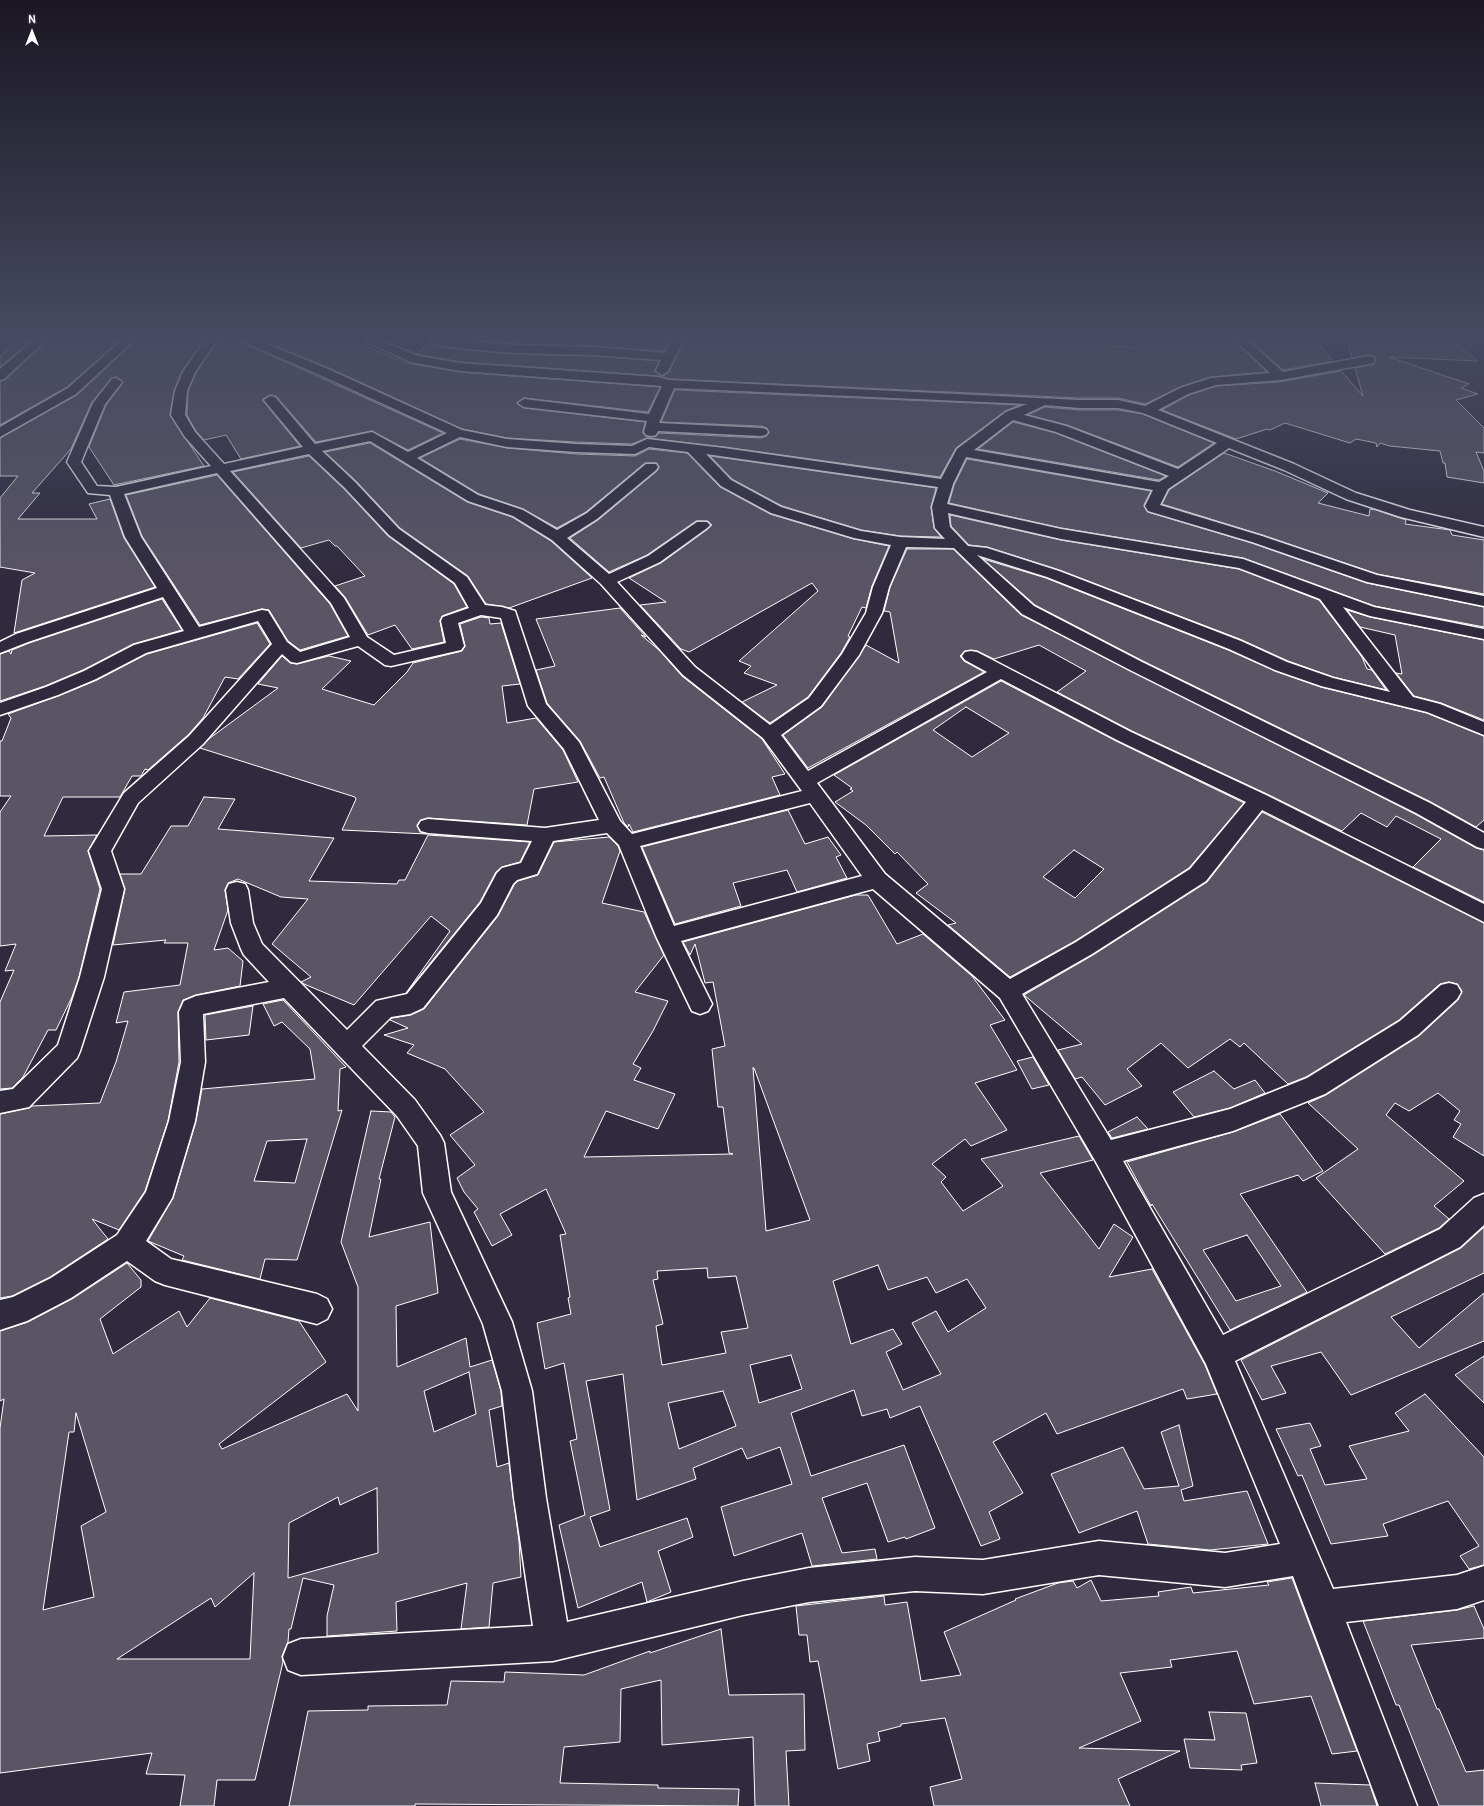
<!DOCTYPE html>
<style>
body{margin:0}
#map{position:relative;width:1484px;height:1806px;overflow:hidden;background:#2f2a3d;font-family:Pangolin,sans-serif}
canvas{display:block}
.north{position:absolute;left:12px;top:12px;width:40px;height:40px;-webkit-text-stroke:3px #2f2a3d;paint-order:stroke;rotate:0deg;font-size:11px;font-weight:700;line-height:16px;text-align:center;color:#fff}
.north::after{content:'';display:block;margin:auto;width:14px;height:18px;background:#fff;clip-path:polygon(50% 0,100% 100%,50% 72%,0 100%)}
</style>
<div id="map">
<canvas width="1484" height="1806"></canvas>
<div class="north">N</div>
</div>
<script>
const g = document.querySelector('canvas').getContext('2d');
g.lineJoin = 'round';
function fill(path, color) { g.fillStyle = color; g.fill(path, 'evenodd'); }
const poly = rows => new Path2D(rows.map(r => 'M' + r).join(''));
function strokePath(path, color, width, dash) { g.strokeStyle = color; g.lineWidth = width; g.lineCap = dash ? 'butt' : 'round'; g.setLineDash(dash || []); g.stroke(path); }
const building = poly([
 [19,340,32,340,0,367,0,356,19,340],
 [48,340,119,341,67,387,0,425,0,381,5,380,48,340],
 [149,340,204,340,182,371,174,391,170,415,204,466,114,485,89,447,106,405,123,383,117,377,112,378,92,402,71,449,32,493,40,493,18,519,97,519,89,504,110,499,124,538,155,587,14,633,22,580,35,573,0,567,0,498,18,476,0,476,0,438,77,395,133,343,144,344,149,340],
 [218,340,241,340,243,343,443,433,408,450,372,431,316,442,276,396,270,395,263,399,263,401,300,446,241,459,226,435,204,440,196,431,187,415,188,391,196,373,218,340],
 [298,340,317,340,321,342,327,340,351,340,406,363,460,372,660,387,648,412,524,398,517,403,524,408,645,422,643,433,646,436,651,437,656,436,659,433,761,438,766,436,769,433,767,428,761,426,661,422,675,390,1020,405,1005,411,956,448,940,477,724,447,647,438,632,444,576,442,507,438,462,429,329,368,277,347,298,340],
 [469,340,631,341,670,340,664,351,593,346,515,344,469,340],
 [684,340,747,340,745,345,798,345,799,340,935,342,936,340,1004,340,1020,342,1023,340,1068,340,1100,346,1138,347,1136,341,1177,343,1180,340,1234,340,1267,372,1211,377,1180,387,1145,404,1118,398,1079,398,669,379,658,376,460,362,417,354,425,346,515,354,593,356,659,361,655,371,663,376,669,372,684,340],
 [1249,340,1316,340,1333,361,1283,370,1249,340],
 [1347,340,1451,340,1478,361,1389,357,1469,384,1461,388,1478,394,1456,400,1484,428,1484,453,1476,452,1484,471,1484,483,1447,477,1445,463,1443,463,1440,451,1390,446,1380,443,1377,447,1376,443,1356,439,1350,443,1285,423,1270,430,1267,429,1236,439,1162,410,1189,395,1216,386,1280,382,1341,371,1363,396,1355,368,1373,364,1376,359,1373,356,1369,355,1352,358,1347,340],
 [1045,407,1079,410,1118,410,1143,414,1214,443,1178,467,1067,425,1028,415,1045,407],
 [1013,422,1056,433,1166,476,1159,480,978,449,1013,422],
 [460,439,507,448,576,454,635,456,649,449,687,453,720,487,770,514,854,539,889,546,872,586,866,608,862,607,848,636,850,637,841,653,808,697,770,723,742,702,777,685,744,673,751,666,739,661,818,591,812,583,689,652,681,649,640,605,666,602,629,578,661,563,708,529,712,525,708,521,696,521,647,555,609,572,570,538,598,520,657,471,659,468,657,463,645,463,586,512,557,528,523,509,479,494,420,458,460,439],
 [370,443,467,502,512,517,551,541,592,578,509,608,486,604,468,576,400,528,356,481,325,452,370,443],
 [1224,453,1275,471,1328,493,1318,503,1369,516,1370,509,1376,510,1406,520,1405,524,1450,530,1452,535,1484,540,1484,594,1377,574,1262,535,1162,504,1169,490,1224,453],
 [309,456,344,489,388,536,454,584,467,607,442,616,440,621,444,642,412,649,395,625,368,635,345,597,335,586,365,576,337,546,335,546,329,540,301,548,233,472,309,456],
 [710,456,936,488,931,507,934,528,941,537,900,536,861,530,782,506,732,479,710,456],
 [967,459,1151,491,1144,505,1148,512,1252,543,1367,583,1484,607,1484,627,1374,606,1243,558,1061,528,949,503,954,485,967,459],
 [217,475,330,604,348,636,300,650,288,641,269,610,262,609,200,625,142,536,126,495,217,475],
 [950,515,1061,540,1239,569,1319,600,1362,657,1367,669,1372,670,1386,690,1333,677,1288,661,1242,640,1059,570,987,547,969,545,951,526,950,515],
 [907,549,953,549,1021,615,1415,814,1476,848,1484,850,1484,902,1413,867,1441,839,1396,816,1387,827,1361,813,1342,831,1267,794,1132,731,1057,692,1086,671,1039,645,994,659,977,651,965,651,960,656,964,661,984,672,808,768,783,735,822,707,866,645,899,663,890,612,884,611,890,587,907,549],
 [983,559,1046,578,1228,650,1275,671,1321,687,1427,713,1484,736,1484,820,1476,827,1431,802,1143,661,1035,605,983,559],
 [162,599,182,630,133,644,83,670,45,686,0,701,0,654,9,651,11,654,12,650,29,643,162,599],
 [620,608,646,637,641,635,659,650,682,676,762,739,785,774,772,777,780,795,633,832,629,824,628,827,624,823,604,777,600,778,580,741,547,703,536,670,555,666,536,619,620,608],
 [1347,610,1370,617,1484,640,1484,720,1441,703,1414,696,1396,673,1402,674,1395,635,1360,627,1347,610],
 [481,617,489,618,490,624,501,623,520,684,502,686,507,723,536,718,563,750,578,782,534,789,527,825,428,818,421,820,417,825,420,832,427,834,342,830,356,799,355,797,200,748,210,738,278,688,258,684,282,656,290,663,297,664,329,656,351,661,322,689,374,705,407,672,413,663,462,651,465,646,460,624,481,617],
 [257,623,270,644,238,679,225,677,203,718,188,735,148,770,145,769,141,776,132,776,120,797,63,797,44,836,97,835,88,851,100,889,79,977,72,997,56,1030,48,1030,23,1077,12,1088,0,1089,0,1002,14,970,5,971,16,944,0,946,0,812,11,796,0,796,0,741,2,741,11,718,8,714,58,696,97,680,147,654,257,623],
 [1001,681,1116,741,1244,803,1189,868,1075,941,1010,977,948,925,956,923,916,893,928,884,897,852,895,854,866,825,835,802,853,791,850,789,852,788,834,775,1001,681],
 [966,707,1009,733,972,757,933,730,966,707],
 [1074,850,1104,869,1075,898,1043,877,1074,850],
 [204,797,235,799,218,829,334,838,309,881,397,884,399,880,405,880,428,835,530,842,520,862,502,867,496,872,480,902,406,993,450,931,431,916,354,1005,304,984,301,982,311,977,272,944,308,899,281,897,238,879,228,883,225,890,228,910,214,950,228,948,243,961,240,986,196,995,183,1000,178,1012,179,1062,168,1121,145,1191,119,1230,92,1219,108,1239,50,1277,12,1296,0,1298,0,1114,29,1108,32,1106,100,1103,116,1062,128,1021,116,1023,124,992,180,985,188,943,164,943,166,940,113,945,125,889,120,874,141,874,171,826,188,826,204,797],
 [788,810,805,844,828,837,841,855,836,857,847,878,797,892,787,870,733,883,741,906,675,924,642,847,788,810],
 [1262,812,1484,923,1484,1156,1453,1137,1461,1124,1454,1120,1460,1111,1438,1093,1409,1111,1395,1103,1386,1115,1464,1181,1434,1206,1449,1219,1439,1228,1385,1254,1316,1178,1358,1149,1308,1103,1326,1095,1419,1036,1458,1000,1462,991,1457,984,1449,982,1440,984,1399,1020,1306,1077,1288,1084,1244,1043,1240,1047,1230,1039,1188,1068,1161,1043,1127,1069,1142,1086,1105,1105,1082,1077,1075,1079,1058,1050,1082,1044,1024,995,1093,955,1207,882,1262,812],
 [609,837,618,846,620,851,602,903,644,912,664,955,635,992,668,1001,653,1031,633,1064,641,1068,634,1080,675,1094,658,1129,606,1111,584,1157,733,1154,729,1153,723,1107,718,1107,712,1049,725,1046,713,982,705,983,695,944,690,955,683,942,856,895,868,895,897,944,923,934,972,976,1005,1020,990,1025,1017,1070,975,1083,1007,1130,971,1146,965,1139,932,1164,946,1177,941,1182,963,1211,1003,1186,981,1159,1079,1136,1093,1160,1040,1173,1099,1249,1114,1224,1133,1237,1109,1277,1152,1269,1205,1365,1217,1394,1187,1399,1183,1389,1057,1434,1046,1413,993,1442,1023,1493,989,1512,1000,1539,981,1546,920,1406,890,1418,887,1409,862,1416,854,1390,791,1413,811,1476,904,1445,935,1528,906,1539,905,1537,888,1542,867,1483,822,1498,842,1553,875,1549,877,1559,812,1566,802,1533,734,1556,721,1507,792,1484,780,1447,747,1459,742,1448,693,1468,696,1479,637,1500,623,1374,586,1381,610,1510,590,1517,600,1547,687,1518,693,1537,658,1551,671,1592,647,1602,642,1582,578,1608,559,1525,585,1515,570,1441,577,1439,564,1363,545,1369,537,1323,571,1314,568,1298,570,1297,560,1235,566,1234,546,1189,500,1214,512,1235,492,1246,474,1212,478,1209,464,1192,457,1178,475,1165,450,1135,484,1112,445,1069,407,1053,414,1045,384,1035,408,1028,390,1020,392,1018,411,1015,424,1009,498,916,514,885,518,881,538,875,554,842,609,837],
 [753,1068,754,1068,810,1220,766,1231,753,1068],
 [878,1265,888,1290,927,1277,936,1293,967,1279,986,1308,948,1332,936,1311,912,1323,941,1374,903,1390,886,1352,902,1344,893,1329,851,1344,833,1281,878,1265],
 [707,1268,708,1278,736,1276,748,1328,721,1332,726,1353,662,1365,656,1326,663,1324,653,1280,658,1279,657,1271,707,1268],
 [791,1355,802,1389,759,1403,750,1365,791,1355],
 [723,1391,736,1426,679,1449,668,1403,723,1391],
 [283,1000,346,1067,340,1069,338,1111,342,1110,297,1260,265,1259,260,1279,182,1260,184,1256,148,1241,173,1198,196,1121,202,1089,315,1079,310,1049,282,1022,274,1026,263,1004,283,1000],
 [307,1139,295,1183,254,1181,267,1141,307,1139],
 [253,1006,249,1035,206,1040,205,1015,253,1006],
 [1033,1057,1049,1085,1032,1089,1017,1061,1033,1057],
 [1214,1071,1234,1089,1255,1080,1265,1093,1230,1108,1194,1117,1173,1092,1214,1071],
 [371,1111,391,1112,395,1117,379,1179,381,1179,369,1237,430,1222,438,1293,396,1306,397,1367,466,1338,470,1367,492,1360,501,1391,502,1406,489,1410,497,1467,509,1463,519,1541,521,1577,493,1583,489,1627,461,1629,467,1583,396,1602,397,1631,327,1636,327,1616,334,1585,303,1578,291,1629,289,1629,288,1642,282,1656,283,1662,255,1780,217,1780,214,1806,180,1806,185,1775,146,1774,152,1753,0,1773,0,1428,4,1399,0,1401,0,1331,28,1322,72,1299,127,1263,141,1280,141,1287,100,1319,113,1354,179,1311,187,1327,210,1298,299,1321,326,1362,219,1444,222,1449,347,1394,358,1411,358,1287,341,1242,371,1111],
 [469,1372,476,1414,434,1432,424,1391,469,1372],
 [76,1413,106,1512,81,1526,94,1597,43,1610,69,1432,74,1432,76,1413],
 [377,1488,378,1553,288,1578,289,1523,338,1497,340,1505,377,1488],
 [254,1573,250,1659,117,1659,211,1598,215,1607,254,1573],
 [1280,1114,1323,1171,1303,1181,1298,1175,1240,1194,1307,1292,1230,1330,1152,1204,1151,1206,1127,1162,1233,1132,1280,1114],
 [1247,1235,1281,1286,1236,1301,1203,1250,1247,1235],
 [1137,1117,1148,1129,1112,1138,1108,1132,1137,1117],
 [1484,1227,1484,1273,1391,1317,1419,1348,1484,1293,1484,1341,1351,1395,1321,1352,1271,1366,1286,1393,1262,1400,1241,1360,1461,1248,1484,1227],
 [1484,1356,1484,1403,1455,1375,1484,1356],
 [1425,1394,1484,1457,1484,1565,1469,1569,1460,1556,1479,1546,1448,1501,1383,1524,1388,1536,1331,1544,1302,1475,1298,1476,1276,1429,1310,1423,1321,1446,1310,1449,1325,1485,1367,1479,1349,1446,1409,1431,1395,1413,1425,1394],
 [1179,1425,1193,1486,1181,1490,1184,1501,1247,1491,1268,1544,1210,1550,1148,1544,1137,1511,1079,1533,1051,1474,1123,1447,1144,1489,1179,1486,1161,1432,1179,1425],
 [1292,1578,1357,1751,1332,1754,1311,1696,1254,1704,1237,1651,1170,1660,1172,1667,1120,1673,1141,1721,1079,1748,1180,1751,1118,1779,1130,1806,934,1806,930,1787,962,1779,945,1718,901,1724,901,1726,878,1732,880,1741,867,1744,870,1761,838,1769,818,1661,810,1662,807,1635,799,1635,796,1606,884,1596,885,1605,907,1602,921,1681,961,1675,944,1632,1016,1600,1015,1599,1058,1583,1073,1581,1077,1588,1091,1580,1101,1601,1159,1596,1158,1592,1191,1587,1193,1593,1269,1585,1267,1582,1292,1578],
 [1474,1606,1484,1629,1484,1638,1411,1645,1437,1709,1439,1709,1466,1772,1484,1770,1484,1806,1439,1806,1399,1705,1396,1705,1363,1621,1457,1610,1474,1606],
 [721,1629,729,1695,804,1694,805,1750,786,1751,789,1806,755,1806,753,1737,662,1745,661,1680,621,1689,620,1742,564,1747,560,1783,658,1785,658,1788,739,1789,738,1806,415,1804,415,1806,289,1806,308,1711,368,1710,368,1706,447,1705,451,1681,504,1682,505,1672,584,1675,650,1651,650,1653,721,1629],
 [1209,1712,1246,1713,1257,1763,1241,1765,1242,1770,1190,1768,1184,1739,1215,1740,1209,1712],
 [1315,1783,1370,1785,1377,1806,1321,1806,1315,1783]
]);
fill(building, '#595564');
strokePath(building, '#fff', 1);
const minor = poly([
 [34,340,46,340,4,379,0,380,0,369,34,340],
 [122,340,134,340,76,394,0,437,0,427,68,388,122,340],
 [205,340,217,340,195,372,187,391,185,415,195,432,224,464,303,447,264,400,270,396,275,397,315,444,372,432,408,452,447,433,320,375,244,342,242,340,257,340,328,369,462,430,507,439,576,444,632,446,647,439,724,448,941,479,957,449,1006,412,1027,404,674,388,659,423,761,428,766,429,768,432,766,435,761,436,658,431,656,435,651,436,646,435,644,432,647,421,524,407,518,403,524,399,649,414,662,386,460,371,411,362,366,342,364,340,379,340,418,356,460,363,658,377,669,380,1079,400,1118,400,1145,406,1180,388,1211,378,1270,373,1235,340,1247,340,1283,372,1369,356,1373,357,1375,360,1373,363,1369,364,1280,380,1216,385,1188,394,1158,410,1294,464,1356,493,1410,510,1484,527,1484,537,1401,517,1346,499,1284,470,1229,448,1168,489,1160,505,1262,536,1377,575,1484,596,1484,606,1367,582,1252,542,1148,511,1145,506,1153,490,966,457,953,484,947,504,1061,529,1243,559,1374,607,1484,629,1484,639,1370,616,1343,607,1413,697,1440,704,1484,722,1484,735,1427,712,1321,686,1275,670,1229,649,1047,577,977,555,1034,606,1142,662,1430,803,1484,833,1484,849,1477,847,1416,813,1130,670,1022,614,954,548,906,547,889,587,882,613,859,655,821,706,781,735,808,771,987,672,965,660,962,656,965,652,971,651,977,652,1131,732,1266,795,1484,904,1484,922,1262,810,1206,881,1092,954,1022,994,1111,1140,1230,1109,1307,1078,1400,1021,1441,985,1449,983,1457,985,1461,992,1457,999,1418,1035,1325,1094,1233,1131,1123,1161,1223,1335,1440,1229,1474,1198,1484,1194,1484,1225,1460,1247,1235,1361,1333,1589,1457,1575,1484,1566,1484,1600,1457,1609,1346,1622,1417,1806,1379,1806,1293,1576,1225,1587,1099,1575,983,1594,915,1591,809,1602,743,1615,553,1661,301,1675,288,1670,283,1657,288,1644,301,1639,533,1626,514,1498,502,1391,483,1324,423,1193,418,1146,397,1116,284,998,203,1014,205,1062,195,1121,172,1198,146,1241,171,1259,317,1294,327,1299,332,1309,327,1319,317,1324,165,1285,155,1281,127,1261,71,1298,27,1321,0,1330,0,1300,13,1297,51,1278,117,1235,146,1192,169,1121,181,1062,179,1012,184,1001,196,996,269,982,244,955,241,949,231,923,226,890,229,884,237,882,245,884,248,890,253,923,262,944,347,1030,376,1001,407,994,481,903,497,873,502,868,521,863,532,841,428,833,421,831,418,826,421,821,428,819,545,828,599,820,564,749,528,706,501,618,481,615,458,623,464,646,461,650,391,666,385,665,358,646,297,663,291,662,282,654,203,744,138,803,111,851,124,889,104,977,80,1051,77,1058,29,1107,0,1113,0,1091,13,1089,58,1045,80,977,102,889,89,851,124,793,189,736,272,644,258,621,146,653,96,679,58,695,0,715,0,703,46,687,84,671,134,645,184,631,163,597,28,642,0,653,0,642,16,634,157,588,125,537,110,495,88,493,67,462,93,403,112,379,116,378,122,382,105,404,81,462,97,486,116,487,211,466,185,437,171,415,175,391,183,372,205,340],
 [1045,405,1079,408,1118,408,1143,413,1217,443,1178,469,1066,426,1024,415,1045,405],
 [1013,420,1056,432,1169,476,1159,482,974,450,1013,420],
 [460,437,507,447,576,452,635,454,649,447,688,452,721,486,771,513,854,538,891,545,873,587,866,613,842,654,809,698,770,725,695,667,617,582,660,562,707,528,710,525,707,522,697,522,648,556,609,574,567,538,597,519,656,470,658,467,656,464,646,464,587,513,557,530,523,510,478,495,417,458,460,437],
 [370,441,468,501,513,516,552,540,601,584,683,675,763,738,802,791,632,834,620,821,579,742,546,704,515,611,502,607,485,605,467,577,399,529,355,482,322,451,370,441],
 [309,454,345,488,389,535,455,583,469,608,443,617,441,621,446,643,394,655,367,637,344,598,230,471,309,454],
 [706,454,938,487,932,507,935,528,945,539,900,537,861,531,781,507,731,480,706,454],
 [217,473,331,603,350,637,300,652,287,642,268,611,262,610,199,627,141,537,124,494,217,473],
 [948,513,1061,539,1239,568,1320,599,1390,692,1333,678,1287,662,1241,641,1059,571,987,548,968,546,950,527,948,513],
 [1001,679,1117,740,1246,802,1190,869,1076,942,1010,979,885,874,817,783,1001,679],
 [810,803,862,876,674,926,640,846,810,803],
 [607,833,619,845,656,936,692,1011,700,1014,708,1011,712,1004,681,941,873,889,1000,998,1096,1162,1206,1364,1280,1544,1225,1553,1099,1541,983,1560,915,1557,809,1568,743,1581,567,1622,546,1498,532,1391,512,1322,451,1192,444,1143,440,1135,415,1100,362,1046,391,1017,410,1014,423,1008,497,915,513,884,517,880,537,874,553,841,607,833],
 [429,340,455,340,515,345,593,347,665,353,671,340,683,340,668,371,662,375,656,371,661,360,593,355,515,353,467,349,435,344,429,340]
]);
strokePath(minor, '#fff', 3);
fill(minor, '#2f2a3d');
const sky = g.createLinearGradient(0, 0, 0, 592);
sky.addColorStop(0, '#1a1722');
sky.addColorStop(0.57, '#474a62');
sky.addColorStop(1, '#474a6200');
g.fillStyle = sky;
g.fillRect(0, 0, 1484, 592);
</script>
